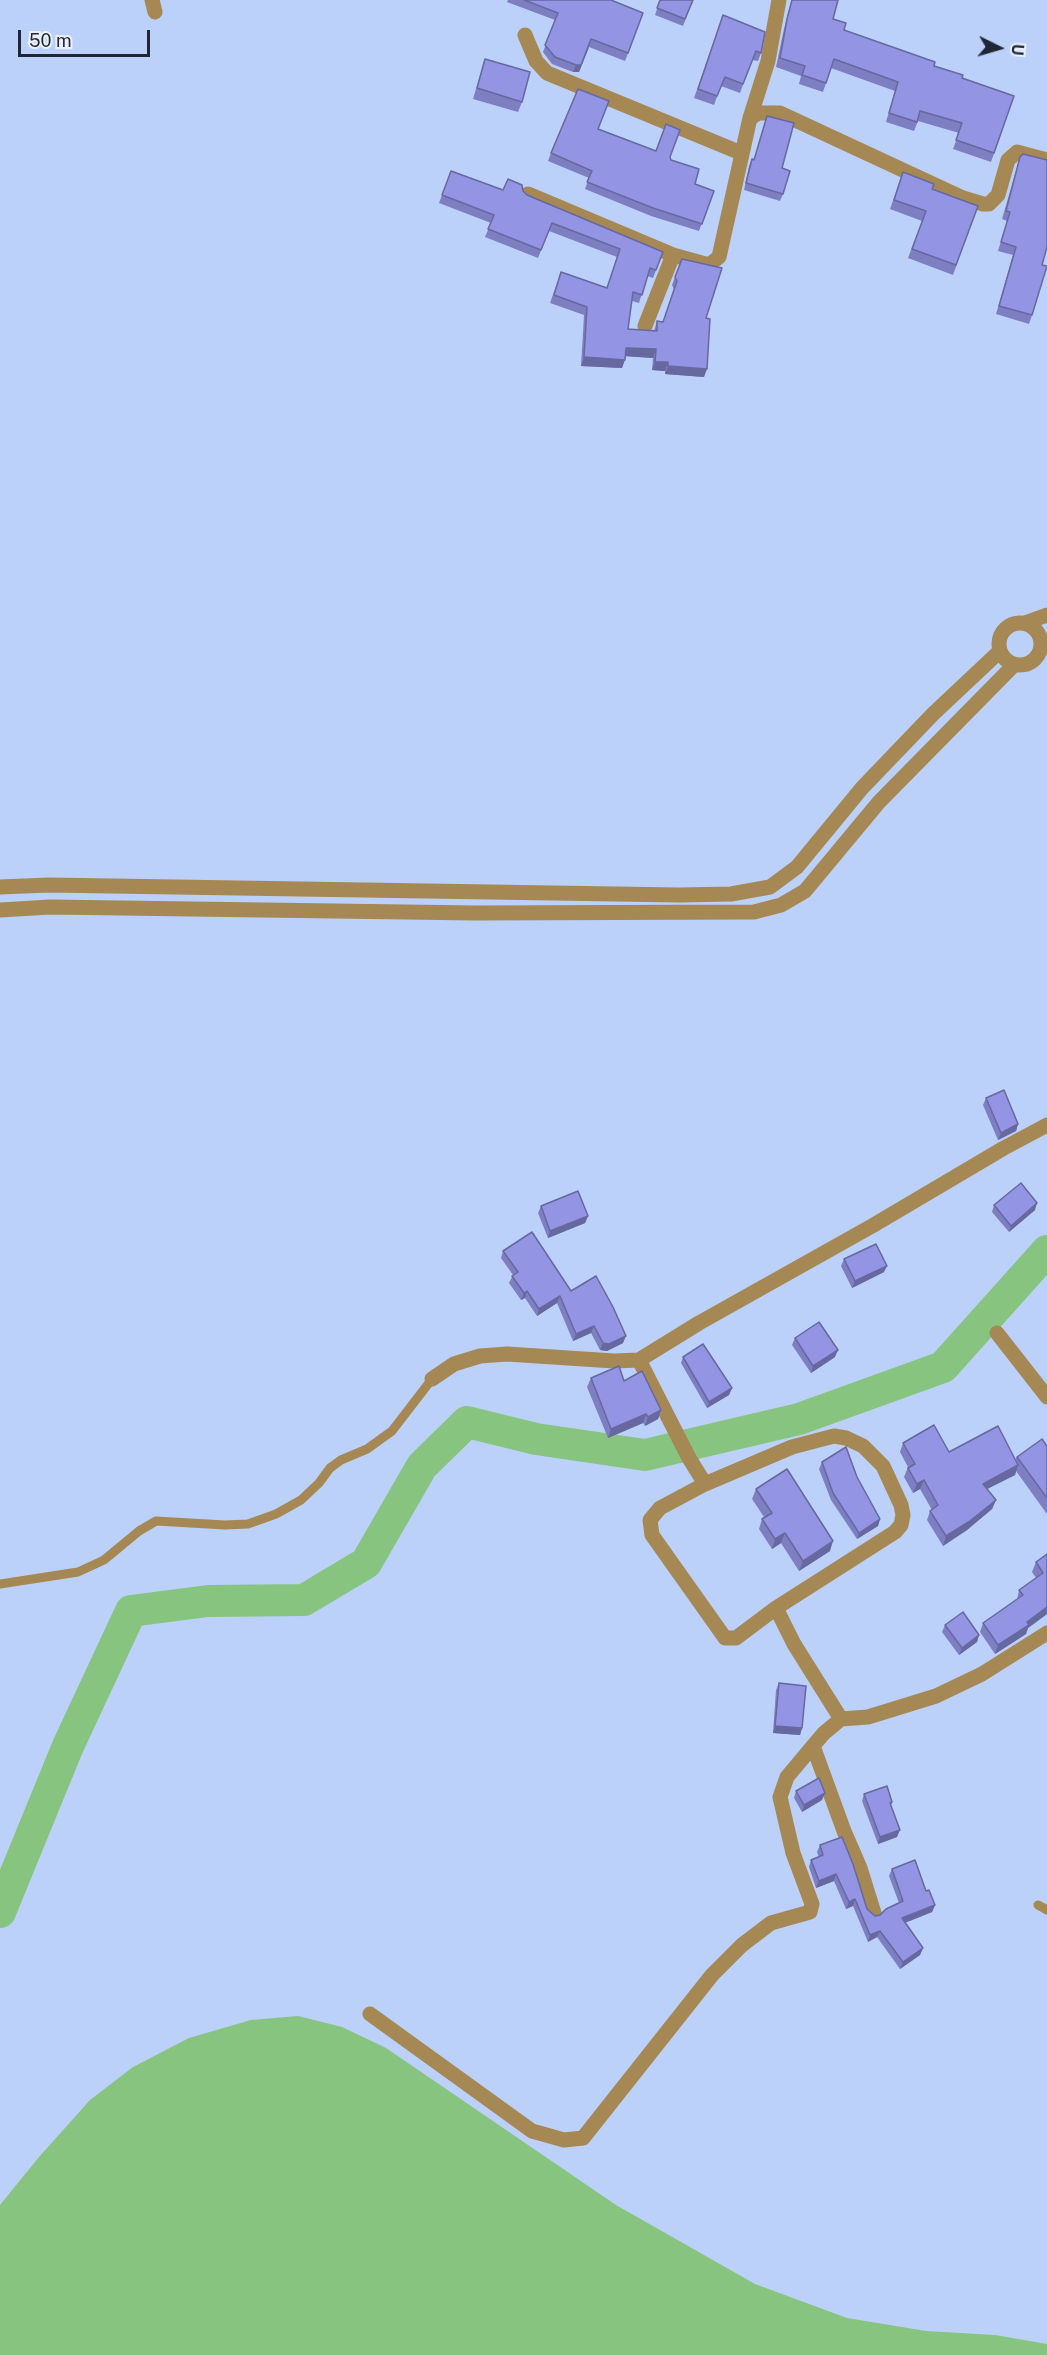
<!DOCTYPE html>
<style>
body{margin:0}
#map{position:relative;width:1047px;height:2355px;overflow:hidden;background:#bbd1f9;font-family:"Public Sans",sans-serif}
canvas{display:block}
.north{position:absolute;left:969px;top:18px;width:60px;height:60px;-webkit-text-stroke:4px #eaf1fd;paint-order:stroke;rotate:95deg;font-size:16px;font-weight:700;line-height:24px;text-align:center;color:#1f2736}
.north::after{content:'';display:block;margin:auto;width:21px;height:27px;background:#1f2736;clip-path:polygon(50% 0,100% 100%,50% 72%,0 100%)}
.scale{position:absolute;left:18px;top:30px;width:132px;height:27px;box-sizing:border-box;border:3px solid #1f2736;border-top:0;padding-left:8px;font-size:18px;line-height:21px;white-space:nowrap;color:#1f2736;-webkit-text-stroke:4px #eaf1fd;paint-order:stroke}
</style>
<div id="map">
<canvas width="1047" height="2355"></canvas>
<div class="north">U</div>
<div class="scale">50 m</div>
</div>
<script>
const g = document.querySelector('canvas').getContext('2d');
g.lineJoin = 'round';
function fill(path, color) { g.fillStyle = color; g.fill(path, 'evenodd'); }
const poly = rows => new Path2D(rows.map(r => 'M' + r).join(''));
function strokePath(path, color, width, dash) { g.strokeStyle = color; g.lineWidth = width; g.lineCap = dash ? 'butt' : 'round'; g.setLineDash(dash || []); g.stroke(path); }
fill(poly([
 [298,2016,342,2027,386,2048,616,2205,755,2284,847,2318,926,2331,995,2335,1047,2344,1047,2355,0,2355,0,2205,39,2157,90,2100,133,2067,189,2038,251,2020]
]), '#86c480');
strokePath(poly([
 [0,1912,68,1746,131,1611,208,1601,304,1600,366,1563,422,1466,467,1422,536,1439,645,1455,799,1419,943,1367,1047,1251]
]), '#86c480', 32);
strokePath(poly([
 [0,1584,78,1572,104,1560,139,1531,156,1521,225,1525,248,1524,276,1514,301,1500,319,1483,330,1468,341,1460,367,1449,392,1431,432,1379],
 [1038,1905,1047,1910]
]), '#a58854', 9);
strokePath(poly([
 [152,0,155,12],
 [525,35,536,61,547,73,741,153],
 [750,118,768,61,779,0],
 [528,194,673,255,709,265,719,257,750,118,759,113,780,113,963,198,983,204,989,204,998,195,1008,160,1017,152,1047,160],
 [645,326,673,255],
 '999 644a21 21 0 1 1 42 0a21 21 0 1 1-42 0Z',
 [1025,623,1047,615],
 [0,887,49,885,679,895,731,894,770,887,797,867,862,788,933,714,1000,651],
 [0,910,50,907,476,913,754,912,781,905,805,891,879,802,1014,665],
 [997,1333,1047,1397],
 [432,1379,454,1364,480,1356,507,1354,614,1361,639,1360],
 [705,1484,792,1447,834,1436,846,1438,863,1446,883,1466,901,1505,903,1515,901,1525,895,1532,776,1608,736,1638,725,1638,652,1535,650,1520,660,1508,705,1484,689,1458,639,1360,699,1323,872,1226,1004,1148,1047,1125],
 [776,1608,794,1644,841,1719],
 [874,1913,860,1868,844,1831,813,1746,824,1733,841,1719,868,1717,936,1696,982,1674,1047,1633],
 [370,2014,532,2131,564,2140,583,2138,712,1975,742,1945,771,1923,810,1912,812,1904,793,1853,780,1797,787,1777,813,1746]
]), '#a58854', 15);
fill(poly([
 [508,0,611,0,643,13,625,61,589,47,579,72,573,72,552,64,543,52,555,20,507,2],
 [660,0,693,0,683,26,655,15],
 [792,0,838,0,833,19,844,30,962,78,1014,96,991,162,953,149,959,133,918,121,914,131,886,122,895,91,831,68,823,92,799,84,801,76,776,67,784,29],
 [723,15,761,53,758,61,752,60,740,93,721,86,714,105,694,98],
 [485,59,522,102,518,112,473,99],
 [767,116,782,168,783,194,780,201,744,190,749,166,752,159,754,160],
 [598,129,670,157,671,160,695,184,714,191,699,231,651,216,585,189,589,178,548,161,551,153],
 [1020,157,1042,265,1032,315,1029,324,996,314,1013,255,998,251,1007,221,1002,219],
 [451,171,503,190,523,191,527,195,663,252,653,278,647,276,639,303,632,301,628,329,654,331,657,321,663,322,674,289,672,285,682,259,706,318,704,377,665,374,665,371,652,370,653,358,625,356,622,368,581,366,584,315,550,303,561,272,607,288,617,257,549,231,538,258,485,237,491,223,439,203],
 [903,172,932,189,978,206,953,275,908,258,922,221,890,209],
 [986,1098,1018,1124,1016,1131,998,1140,983,1105],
 [994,1205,1035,1210,1009,1232,992,1212],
 [541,1206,588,1216,585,1223,548,1238,538,1213],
 [503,1251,571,1291,623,1343,607,1351,600,1350,591,1333,573,1341,557,1303,537,1316,525,1298,521,1300,509,1283,513,1275,501,1258],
 [844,1259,884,1272,852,1288,841,1266],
 [795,1338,835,1357,811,1373,792,1345],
 [683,1357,732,1388,729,1395,707,1408,681,1363],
 [591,1378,624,1381,661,1410,658,1419,645,1426,643,1423,608,1438,587,1387],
 [903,1443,949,1452,1015,1460,1017,1457,1047,1446,1047,1514,1016,1471,1015,1475,987,1489,996,1500,992,1509,967,1530,943,1546,927,1520,930,1511,932,1510,920,1489,913,1493,904,1477,908,1467,900,1452],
 [822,1462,857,1477,880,1519,878,1526,857,1539,831,1500,819,1469],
 [756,1489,830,1551,799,1571,781,1543,772,1549,759,1529,762,1519,764,1517,752,1499],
 [1047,1554,1047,1614,1028,1628,1026,1634,995,1654,980,1632,983,1623,1017,1600,1019,1590,1036,1578,1032,1572,1036,1562],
 [945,1625,979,1635,977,1642,959,1655,942,1632],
 [779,1683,802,1728,800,1735,773,1733,776,1690],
 [796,1791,822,1800,802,1812,794,1798],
 [864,1794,892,1802,891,1806,897,1837,878,1844,862,1801],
 [820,1845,867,1909,875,1916,880,1915,899,1903,889,1876,892,1869,926,1891,935,1905,932,1912,905,1923,923,1948,920,1955,900,1969,877,1937,868,1942,853,1906,846,1909,834,1881,816,1888,809,1867,811,1860,819,1857,817,1852]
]), '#7e7fc3');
fill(poly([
 [589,47,579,72,573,72,576,65],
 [626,348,656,349,653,358,623,356],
 [584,357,625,360,622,368,581,366],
 [655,362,668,362,665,371,652,370],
 [668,366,707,369,704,377,665,374],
 [1018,1124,1016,1131,998,1140,1001,1133],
 [1037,1203,1035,1210,1009,1232,1011,1226],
 [588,1216,585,1223,548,1238,550,1231],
 [887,1266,884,1272,852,1288,855,1281],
 [527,1291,525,1298,521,1300,524,1293],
 [560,1296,557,1303,537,1316,539,1309],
 [594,1326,591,1333,573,1341,576,1334],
 [626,1336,623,1343,607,1351,600,1350,603,1343],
 [838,1350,835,1357,811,1373,813,1366],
 [732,1388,729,1395,707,1408,709,1402],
 [661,1410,658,1419,645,1426,648,1417],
 [646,1414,643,1423,608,1438,611,1429],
 [1018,1465,1015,1475,979,1493,983,1484],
 [924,1480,920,1489,913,1493,917,1484],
 [996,1500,992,1509,967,1530,943,1546,946,1536],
 [880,1519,878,1526,857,1539,859,1533],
 [785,1533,781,1543,772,1549,775,1539],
 [833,1541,830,1551,799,1571,803,1561],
 [1047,1607,1047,1614,1028,1628,1026,1634,995,1654,998,1645,1027,1622],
 [979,1635,977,1642,959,1655,962,1648],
 [775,1726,802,1728,800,1735,773,1733],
 [825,1793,822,1800,802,1812,804,1805],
 [900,1830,897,1837,878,1844,880,1837],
 [836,1874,834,1881,816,1888,819,1881],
 [855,1899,853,1906,846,1909,849,1902],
 [935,1905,932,1912,899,1925,902,1918],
 [880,1931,877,1937,868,1942,870,1935],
 [923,1948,920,1955,900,1969,903,1962]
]), '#67689f');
const building = poly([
 [524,0,611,0,643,13,628,53,591,39,581,65,576,65,555,57,545,45,558,13,524,0],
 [660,0,693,0,685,19,657,8,660,0],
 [792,0,838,0,833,19,846,23,844,30,935,62,934,66,963,75,962,78,1014,96,994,153,956,140,962,123,920,111,917,122,889,113,898,82,834,59,826,83,802,75,805,66,780,58,787,19,792,0],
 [723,15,765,32,761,53,756,51,743,84,725,77,717,96,698,89,723,15],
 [485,59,530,72,522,102,477,88,485,59],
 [578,89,609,101,598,129,656,151,666,124,680,130,670,157,671,160,699,169,695,184,714,191,702,224,653,208,587,182,592,171,551,153,578,89],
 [767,116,794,123,782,168,790,171,783,194,746,183,752,159,754,160,767,116],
 [1023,154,1047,160,1047,247,1042,265,1047,266,1032,315,999,306,1016,247,1001,242,1010,212,1006,211,1020,157,1023,154],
 [451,171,503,190,508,179,522,185,523,191,527,195,663,252,656,270,650,268,642,295,633,292,628,329,657,331,657,321,663,322,677,281,675,277,682,259,722,268,706,318,710,319,707,369,668,366,668,362,655,362,656,349,626,348,625,360,584,357,587,307,554,295,561,272,607,288,620,249,552,223,541,250,488,229,494,215,442,195,451,171],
 [903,172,934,184,932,189,978,206,956,265,912,249,926,211,894,200,903,172],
 [1004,1090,1018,1124,1001,1133,986,1098,1004,1090],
 [1021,1183,1037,1203,1011,1226,994,1205,1021,1183],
 [578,1191,588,1216,550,1231,541,1206,578,1191],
 [532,1232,571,1291,596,1276,613,1307,626,1336,609,1344,603,1343,594,1326,576,1334,560,1296,539,1309,527,1291,524,1293,512,1276,518,1272,503,1251,532,1232],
 [876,1244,887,1266,855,1281,844,1259,876,1244],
 [819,1322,838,1350,813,1366,795,1338,819,1322],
 [703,1344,732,1388,709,1402,683,1357,703,1344],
 [619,1366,624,1381,642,1371,661,1410,648,1417,646,1414,611,1429,591,1378,619,1366],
 [934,1425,949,1452,998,1426,1018,1465,983,1484,996,1500,970,1521,946,1536,930,1511,938,1505,924,1480,917,1484,908,1468,915,1464,903,1443,934,1425],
 [1042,1439,1047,1446,1047,1498,1017,1457,1042,1439],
 [846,1447,857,1477,880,1519,859,1533,833,1493,822,1462,846,1447],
 [787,1469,833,1541,803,1561,785,1533,775,1539,762,1519,772,1513,756,1489,787,1469],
 [1047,1554,1047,1607,1027,1622,1029,1625,998,1645,983,1623,1023,1595,1019,1590,1043,1573,1036,1562,1047,1554],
 [963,1612,979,1635,962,1648,945,1625,963,1612],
 [779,1683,806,1686,802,1728,775,1726,779,1683],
 [819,1778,825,1793,804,1805,796,1791,819,1778],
 [887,1786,892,1802,890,1803,900,1830,880,1837,864,1794,887,1786],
 [842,1837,853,1864,867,1909,875,1916,880,1915,886,1909,903,1901,892,1869,915,1860,926,1891,929,1890,935,1905,902,1918,923,1948,903,1962,880,1931,870,1935,855,1899,849,1902,836,1874,819,1881,811,1860,823,1855,820,1845,842,1837]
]);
fill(building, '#9394e3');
strokePath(building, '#67689f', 1.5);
</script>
